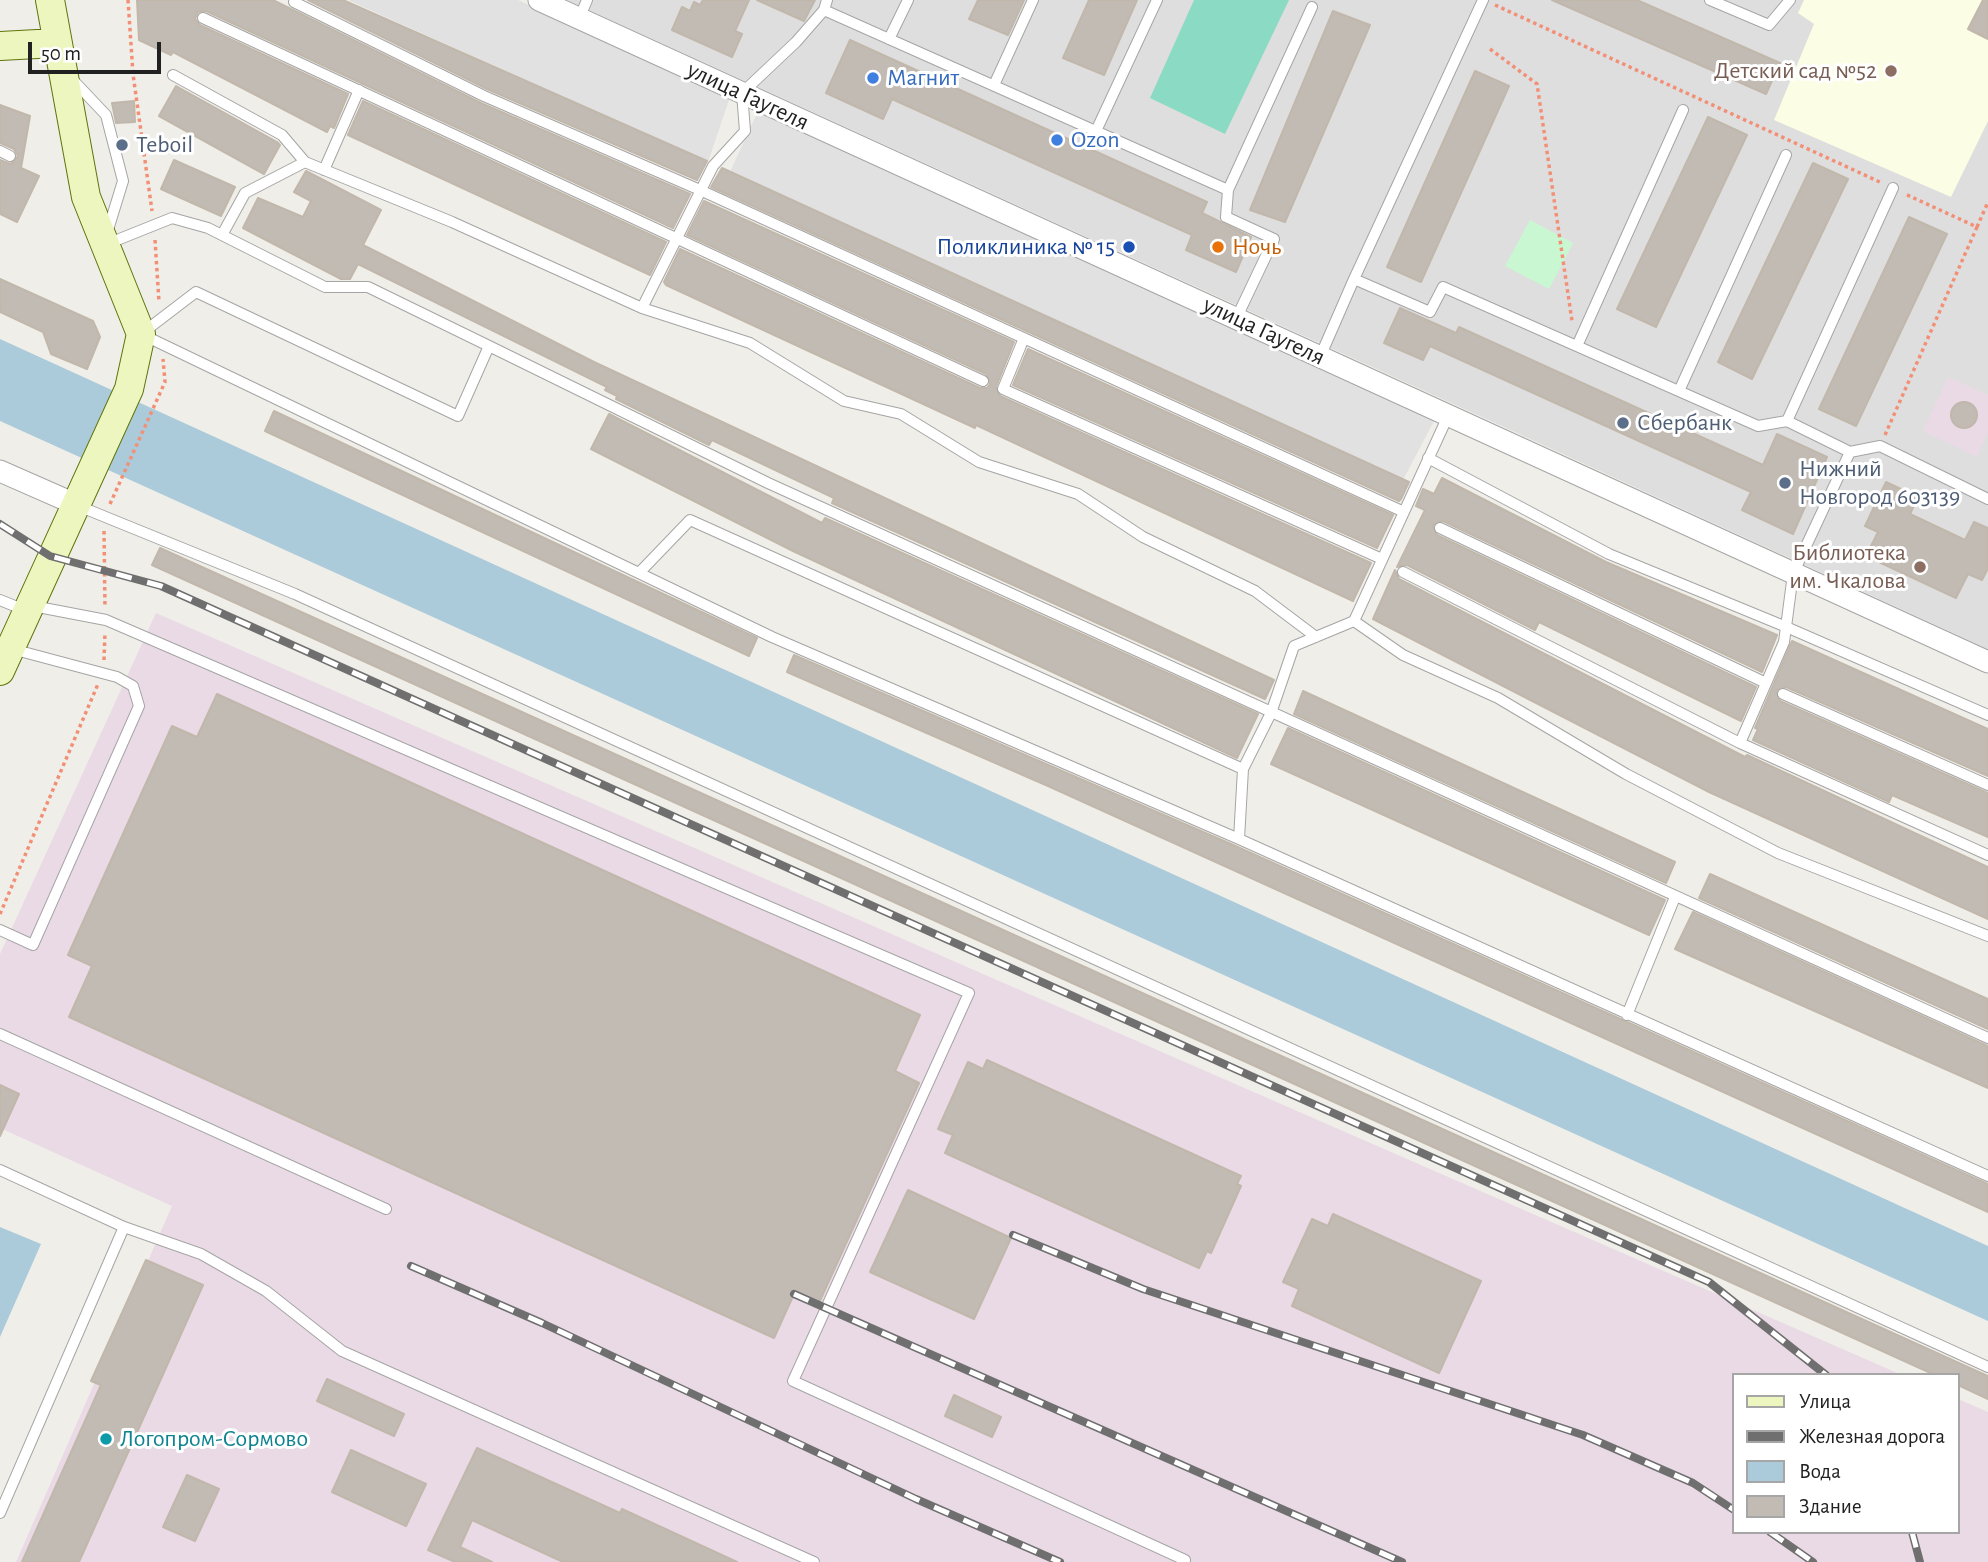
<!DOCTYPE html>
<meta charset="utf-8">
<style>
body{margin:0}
#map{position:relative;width:1988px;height:1562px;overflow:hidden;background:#f0eee8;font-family:"Alegreya Sans",sans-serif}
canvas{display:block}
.legend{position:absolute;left:1732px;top:1373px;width:228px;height:161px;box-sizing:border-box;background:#fff;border:2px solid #a6a6a6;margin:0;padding:9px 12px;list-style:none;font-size:21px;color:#212121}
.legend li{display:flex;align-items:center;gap:14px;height:35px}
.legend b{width:35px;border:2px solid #a6a6a6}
.scale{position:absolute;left:28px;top:42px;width:133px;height:32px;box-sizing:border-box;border:4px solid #212121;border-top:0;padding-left:9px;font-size:21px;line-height:24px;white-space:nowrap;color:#212121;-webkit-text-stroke:5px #fff;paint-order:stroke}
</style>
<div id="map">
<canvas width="1988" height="1562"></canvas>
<ul class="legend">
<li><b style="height:9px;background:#eef6c0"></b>Улица</li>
<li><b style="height:9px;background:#6f6f6f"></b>Железная дорога</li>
<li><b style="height:19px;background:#abcbdb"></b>Вода</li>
<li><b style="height:19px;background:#c1bbb4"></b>Здание</li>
</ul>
<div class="scale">50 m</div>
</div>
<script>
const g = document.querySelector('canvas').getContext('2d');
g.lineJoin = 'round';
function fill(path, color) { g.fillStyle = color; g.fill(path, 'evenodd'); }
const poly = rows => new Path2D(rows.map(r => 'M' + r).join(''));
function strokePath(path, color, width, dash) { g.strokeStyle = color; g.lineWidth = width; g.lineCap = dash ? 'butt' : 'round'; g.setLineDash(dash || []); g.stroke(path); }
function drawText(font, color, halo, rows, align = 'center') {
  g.font = font + ' "Alegreya Sans",sans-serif'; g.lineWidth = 6; g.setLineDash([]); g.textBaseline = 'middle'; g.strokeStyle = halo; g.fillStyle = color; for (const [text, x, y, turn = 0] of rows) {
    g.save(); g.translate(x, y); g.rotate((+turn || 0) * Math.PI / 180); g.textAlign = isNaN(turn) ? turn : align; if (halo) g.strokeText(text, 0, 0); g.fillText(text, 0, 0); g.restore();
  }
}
fill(poly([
 [567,0,1988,0,1988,649,1528,438]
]), '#dfdede');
fill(poly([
 [1948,377,1988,395,1988,432,1977,457,1923,431],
 [156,613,1902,1375,1734,1375,1734,1532,1958,1532,1958,1399,1988,1412,1988,1562,16,1562,172,1206,0,1128,0,954]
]), '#e9dae5');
fill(poly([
 [1804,0,1988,0,1988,121,1951,197,1774,120,1814,24,1798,13]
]), '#fbfde4');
fill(poly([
 [1530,220,1573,243,1549,289,1505,266]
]), '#c8f7d1');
fill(poly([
 [1194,0,1289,0,1225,134,1150,98]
]), '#8bdac4');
fill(poly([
 [348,0,518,0,730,97,708,162],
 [759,109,1435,419,1403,480,730,172]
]), '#e1e1e1');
fill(poly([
 [0,339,1988,1246,1988,1321,0,421],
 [0,1227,41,1244,0,1337]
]), '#abcbdb');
const building = poly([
 [137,0,273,0,481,103,690,194,673,228,206,11,198,12,195,19,200,25,348,94,334,128,330,126,327,132,173,52,171,55,139,40,137,0],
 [308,0,343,0,707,161,697,180,487,89,308,0],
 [703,0,749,0,735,31,742,34,732,57,672,30,682,7,690,11,694,2,700,5,703,0],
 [757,0,815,0,804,21,757,0],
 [978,0,1024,0,1008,35,969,19,978,0],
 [1089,0,1137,0,1104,75,1063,58,1089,0],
 [1552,0,1637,0,1780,63,1766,94,1552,0],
 [1983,0,1988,0,1988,39,1968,29,1983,0],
 [1333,11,1370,25,1285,222,1250,210,1333,11],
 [850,40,1207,202,1202,213,1251,237,1236,272,1186,250,1192,235,892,99,883,119,826,93,850,40],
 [1475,71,1509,86,1421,282,1387,267,1475,71],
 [176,86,277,142,280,145,264,174,159,116,176,86],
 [134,101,135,122,116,123,112,103,134,101],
 [363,101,666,242,650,275,348,135,363,101],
 [0,105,30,116,21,168,39,176,17,222,0,214,0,160,11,164,18,156,14,149,0,143,0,105],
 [1708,117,1747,135,1656,327,1617,309,1708,117],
 [174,160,235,187,221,216,161,189,174,160],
 [1813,163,1848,179,1752,379,1718,362,1813,163],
 [722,168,1409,482,1401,499,1399,501,711,187,722,168],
 [306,171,381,210,363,245,594,362,1274,680,1265,699,832,503,834,498,712,440,709,445,616,399,617,396,605,390,607,387,358,264,350,279,341,279,243,228,258,198,303,217,311,201,294,192,306,171],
 [704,201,1014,342,996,387,1000,396,1371,563,1353,601,976,425,975,428,666,285,664,282,680,249,980,388,987,388,990,384,986,374,687,235,704,201],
 [1909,217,1947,234,1856,426,1819,409,1909,217],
 [0,279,93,321,100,337,87,369,51,354,43,332,0,312,0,279],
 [1400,308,1456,333,1459,327,1763,465,1777,434,1827,457,1793,534,1742,510,1751,492,1430,346,1423,360,1384,343,1400,308],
 [1028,349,1393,515,1377,548,1013,385,1028,349],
 '1951 415a13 13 0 1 1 26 0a13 13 0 1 1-26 0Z',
 [274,411,757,638,749,656,265,431,274,411],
 [609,414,822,523,825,518,1258,714,1237,758,793,551,591,449,609,414],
 [1442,478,1606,562,1777,635,1762,672,1443,521,1433,525,1437,535,1756,687,1741,721,1539,622,1535,630,1407,565,1397,567,1425,510,1416,506,1423,489,1434,494,1442,478],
 [1886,482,1918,497,1910,514,1965,540,1974,522,1988,528,1988,568,1982,580,1968,574,1956,598,1866,556,1878,532,1865,526,1886,482],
 [160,548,1988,1376,1988,1399,1958,1385,1958,1375,1935,1375,152,565,160,548],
 [1395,570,1399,579,1745,757,1747,755,1988,867,1988,919,1709,792,1373,619,1395,570],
 [1792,641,1988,729,1988,776,1786,687,1776,691,1780,701,1988,793,1988,837,1892,795,1889,802,1753,740,1758,729,1755,728,1792,641],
 [794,655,1231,844,1988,1184,1988,1212,1048,786,787,672,794,655],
 [1303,691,1675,862,1666,883,1294,714,1303,691],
 [217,694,920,1015,895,1071,919,1083,818,1305,794,1294,774,1338,69,1017,92,966,68,955,172,726,197,737,217,694],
 [1288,728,1665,900,1649,935,1271,764,1288,728],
 [1710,874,1988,999,1988,1029,1699,898,1710,874],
 [1693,912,1988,1046,1988,1088,1675,949,1693,912],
 [987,1060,1241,1176,1237,1184,1241,1186,1211,1253,1207,1251,1199,1268,945,1153,953,1135,938,1129,968,1062,983,1069,987,1060],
 [0,1085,19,1094,0,1136,0,1085],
 [908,1190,1011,1238,974,1319,870,1272,908,1190],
 [1333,1214,1481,1281,1439,1373,1292,1306,1299,1289,1283,1282,1312,1219,1328,1226,1333,1214],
 [146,1260,203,1285,79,1562,22,1562,101,1385,91,1381,146,1260],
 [327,1379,404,1414,394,1436,317,1401,327,1379],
 [954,1395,1001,1417,992,1437,945,1416,954,1395],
 [477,1448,620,1513,622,1509,737,1562,563,1562,472,1520,460,1547,492,1562,455,1562,428,1550,477,1448],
 [351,1450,426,1484,406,1526,332,1492,351,1450],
 [187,1475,219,1489,195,1541,163,1527,187,1475]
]);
fill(building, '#c1bbb4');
strokePath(building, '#c1b7ab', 2);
const lane = poly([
 [827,0,824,10,796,42,742,93,745,131,713,166,642,308,750,343,844,401,901,414,979,462,1078,494,1143,537,1255,591,1316,637],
 [1710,0,1769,25,1790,0],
 [294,2,484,96,700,190,1404,512],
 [824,10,1228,190,1226,217,1274,239,1236,319],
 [203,18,983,381],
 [579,19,587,0],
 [889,39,908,0],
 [173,75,282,135,305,162],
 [71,78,106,115,123,181,107,233],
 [994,85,1033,0],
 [1096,131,1157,0],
 [0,151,10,156],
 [324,170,359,90],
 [1228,190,1312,7],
 [222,235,245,193,305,162,452,222,642,308],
 [107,244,172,218,208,228,325,287,368,287,489,346,458,416,196,292,141,334,772,637,1239,839,1988,1176],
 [1354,279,1483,0],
 [1024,338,1003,389,1382,559],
 [489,346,768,483,1988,1038],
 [1577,346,1683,110],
 [1320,357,1354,279,1430,312,1443,287,1758,426,1787,421,1850,452],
 [1679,391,1786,155],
 [1787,421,1893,188],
 [1428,458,1609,554,1784,626,1988,715],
 [1988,499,1880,446,1850,452,1793,574,1784,642,1740,743,1988,855],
 [76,505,295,594,1988,1367],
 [1440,528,1766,683],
 [1403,572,1740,743],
 [639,573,690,520,1243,769,1239,839],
 [0,600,27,611],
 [33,606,106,620,969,993,793,1381,1185,1560,1184,1562],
 [1354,621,1403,655,1498,698,1626,774,1778,853,1988,936],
 [1783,694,1988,785],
 [1243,769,1271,713,1294,646,1354,621,1448,416],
 [0,930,33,945,139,706,133,686,117,677,12,649],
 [1627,1015,1675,897],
 [0,1034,386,1209],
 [0,1170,124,1227,0,1513],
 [124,1227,201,1254,266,1291,342,1351,814,1562]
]);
const street = poly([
 [539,0,1988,662],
 [0,471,75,504]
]);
const secondary = poly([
 [0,46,56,43],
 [0,671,129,389,141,334,86,197,50,0]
]);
strokePath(lane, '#a5a5a5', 12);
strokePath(street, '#a5a5a5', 23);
strokePath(secondary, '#5e740c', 30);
strokePath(poly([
 [128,0,133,74,152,211],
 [1495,5,1882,183],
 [1490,49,1537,84,1572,321],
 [1977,227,1988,202],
 [155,240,159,302],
 [1885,435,1977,227,1905,194],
 [110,504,165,382,163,359],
 [104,531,105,608],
 [104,660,105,633],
 [0,914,98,684]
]), '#f29077', 3.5, [3.5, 3.5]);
strokePath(lane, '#fff', 10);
strokePath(street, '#fff', 21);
strokePath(secondary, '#eef6c0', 28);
const rail = poly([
 [0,524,50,556,161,586,1709,1282,1826,1375],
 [1013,1235,1143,1289,1583,1435,1693,1483,1734,1510],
 [411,1266,542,1323,916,1499,1060,1562],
 [794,1294,1402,1562],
 [1770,1532,1813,1562],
 [1912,1532,1920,1562]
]);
strokePath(rail, '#6f6f6f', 8);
strokePath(rail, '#fff', 5, [16]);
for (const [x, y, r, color] of [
 [1891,71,7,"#8d6e63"],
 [873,78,7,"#3f7fe0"],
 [1057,140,7,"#3f7fe0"],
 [122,145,7,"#5c6f8a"],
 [1129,247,7,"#1a4fb4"],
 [1218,247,7,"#e8710a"],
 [1623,423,7,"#5c6f8a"],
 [1785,483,7,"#5c6f8a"],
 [1920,567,7,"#8d6e63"],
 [106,1439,7,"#0f9aa8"]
]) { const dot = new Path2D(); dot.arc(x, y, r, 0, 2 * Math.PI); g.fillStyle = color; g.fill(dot); strokePath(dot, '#fff', 2.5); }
drawText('24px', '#785e54', '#fff', [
 ["Детский сад №52",1877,71],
 ["Библиотека",1906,553],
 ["им. Чкалова",1906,581]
], 'right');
drawText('24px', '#366cbe', '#fff', [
 ["Магнит",887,78],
 ["Ozon",1071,140]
], 'left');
drawText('24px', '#212121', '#fff', [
 ["улица Гаугеля",748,96,25],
 ["улица Гаугеля",1264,331,25]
]);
drawText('24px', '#4e5e75', '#fff', [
 ["Teboil",136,145],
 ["Сбербанк",1637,423],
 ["Нижний",1799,469],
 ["Новгород 603139",1799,497]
], 'left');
drawText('24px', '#164399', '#fff', [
 ["Поликлиника № 15",1115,247]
], 'right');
drawText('24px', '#c56008', '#fff', [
 ["Ночь",1232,247]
], 'left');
drawText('24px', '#0d838f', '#fff', [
 ["Логопром-Сормово",120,1439]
], 'left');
</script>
